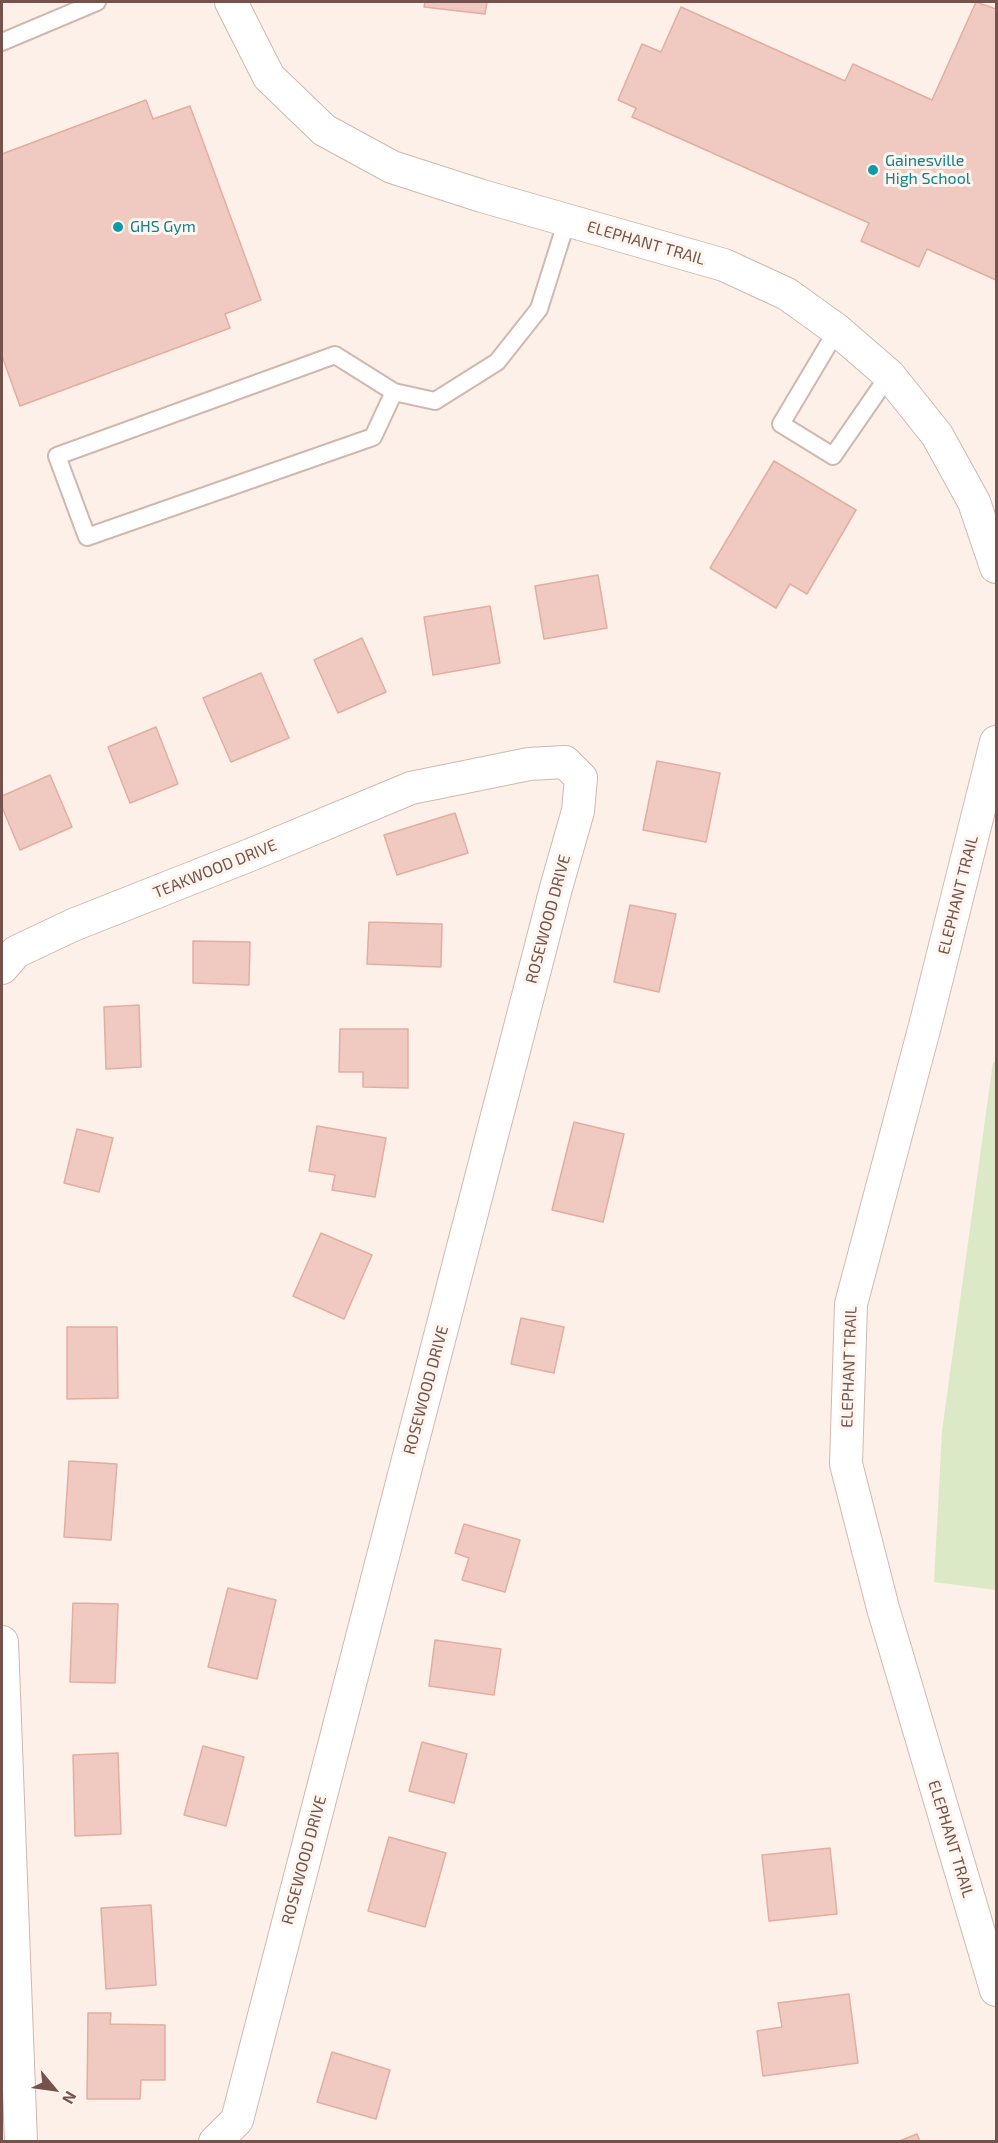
<!DOCTYPE html>
<style>
body{margin:0}
#map{position:relative;width:998px;height:2143px;overflow:hidden;background:#fcf0e8;font-family:"Exo 2",sans-serif}
canvas{display:block}
.frame{position:absolute;inset:0;border:3px solid #75534c;pointer-events:none}
.north{position:absolute;left:24px;top:2059px;width:60px;height:60px;-webkit-text-stroke:4px #fef5ee;paint-order:stroke;rotate:119deg;font-size:16px;font-weight:700;line-height:24px;text-align:center;color:#75534c}
.north::after{content:'';display:block;margin:auto;width:21px;height:27px;background:#75534c;clip-path:polygon(50% 0,100% 100%,50% 72%,0 100%)}
</style>
<div id="map">
<canvas width="998" height="2143"></canvas>
<div class="frame"></div>
<div class="north">N</div>
</div>
<script>
const g = document.querySelector('canvas').getContext('2d');
g.lineJoin = 'round';
function fill(path, color) { g.fillStyle = color; g.fill(path, 'evenodd'); }
const poly = rows => new Path2D(rows.map(r => 'M' + r).join(''));
function strokePath(path, color, width, dash) { g.strokeStyle = color; g.lineWidth = width; g.lineCap = dash ? 'butt' : 'round'; g.setLineDash(dash || []); g.stroke(path); }
function drawText(font, color, halo, rows, align = 'center') {
  g.font = font + ' "Exo 2",sans-serif'; g.lineWidth = 6; g.setLineDash([]); g.textBaseline = 'middle'; g.strokeStyle = halo; g.fillStyle = color; for (const [text, x, y, turn = 0] of rows) {
    g.save(); g.translate(x, y); g.rotate((+turn || 0) * Math.PI / 180); g.textAlign = isNaN(turn) ? turn : align; if (halo) g.strokeText(text, 0, 0); g.fillText(text, 0, 0); g.restore();
  }
}
fill(poly([
 [993,1062,996,1062,996,1590,934,1582,942,1431]
]), '#dbe9c6');
const building = poly([
 [425,2,487,2,485,14,424,7,425,2],
 [976,2,996,9,996,280,927,249,919,267,861,241,869,223,632,117,636,108,618,100,642,44,661,52,681,7,845,81,853,64,932,100,976,2],
 [146,100,153,119,190,106,261,300,225,314,230,328,20,406,2,356,2,154,146,100],
 [774,461,856,510,807,594,790,584,776,608,710,568,774,461],
 [598,575,607,628,544,639,535,586,598,575],
 [490,606,500,663,433,675,424,617,490,606],
 [362,638,386,692,338,713,314,660,362,638],
 [261,673,289,738,231,762,203,698,261,673],
 [156,727,178,784,130,803,108,747,156,727],
 [657,761,720,773,706,842,643,830,657,761],
 [50,775,72,827,20,850,2,807,2,796,50,775],
 [455,813,468,853,397,875,384,835,455,813],
 [630,905,676,914,659,992,614,982,630,905],
 [369,922,442,924,441,967,367,964,369,922],
 [193,941,250,942,249,985,193,983,193,941],
 [139,1005,141,1067,106,1069,104,1007,139,1005],
 [340,1029,408,1029,408,1088,363,1087,363,1072,339,1072,340,1029],
 [574,1122,624,1134,603,1222,552,1210,574,1122],
 [317,1126,386,1138,375,1197,332,1190,335,1175,309,1171,317,1126],
 [77,1129,113,1138,99,1192,64,1183,77,1129],
 [321,1233,372,1255,344,1319,293,1296,321,1233],
 [521,1318,564,1327,554,1373,511,1364,521,1318],
 [67,1327,117,1327,118,1398,67,1399,67,1327],
 [69,1461,117,1464,111,1540,64,1537,69,1461],
 [464,1524,520,1540,505,1592,462,1580,469,1558,455,1553,464,1524],
 [228,1588,276,1600,257,1679,208,1667,228,1588],
 [73,1603,118,1604,115,1683,70,1682,73,1603],
 [435,1640,501,1649,494,1695,429,1686,435,1640],
 [422,1742,467,1754,454,1803,409,1791,422,1742],
 [203,1746,244,1757,226,1826,184,1815,203,1746],
 [118,1753,121,1834,75,1836,73,1755,118,1753],
 [389,1837,446,1853,425,1927,368,1911,389,1837],
 [830,1848,837,1914,769,1921,762,1855,830,1848],
 [151,1905,156,1985,106,1989,101,1908,151,1905],
 [849,1994,858,2063,763,2076,757,2031,782,2027,778,2003,849,1994],
 [88,2013,111,2013,110,2024,165,2025,165,2080,141,2080,140,2099,87,2099,88,2013],
 [332,2052,390,2070,376,2119,317,2102,332,2052],
 [917,2134,920,2142,897,2142,917,2134]
]);
fill(building, '#f0cac0');
strokePath(building, '#e3ada1', 1.5);
const service = poly([
 [2,42,97,2],
 [837,330,781,424,833,456,889,375],
 [394,392,373,437,87,537,57,456,335,355,394,392,435,401,497,362,539,309,567,220]
]);
const minor = poly([
 [231,2,269,77,324,130,392,167,482,196,724,265,787,294,837,330,889,375,937,435,974,502,996,567],
 [996,742,926,1022,851,1304,846,1464,883,1608,996,1990],
 [2,968,16,952,73,925,250,855,411,788,529,764,565,762,581,778,578,811,556,888,237,2120,215,2142],
 [2,1642,21,2142]
]);
strokePath(service, '#d0b8b0', 20);
strokePath(minor, '#d0b8b0', 34);
strokePath(service, '#fff', 16);
strokePath(minor, '#fff', 32);
for (const [x, y, r, color] of [
 [873,170,6,"#0f9aa8"],
 [118,227,6,"#0f9aa8"]
]) { const dot = new Path2D(); dot.arc(x, y, r, 0, 2 * Math.PI); g.fillStyle = color; g.fill(dot); strokePath(dot, '#fef5ee', 2); }
drawText('16px', '#0d838f', '#fef5ee', [
 ["Gainesville",885,161],
 ["High School",885,179],
 ["GHS Gym",130,227]
], 'left');
drawText('16px', '#75534c', '#fef5ee', [
 ["ELEPHANT TRAIL",646,243,16],
 ["TEAKWOOD DRIVE",215,869,-22],
 ["ELEPHANT TRAIL",958,895,-76],
 ["ROSEWOOD DRIVE",548,919,-75],
 ["ELEPHANT TRAIL",849,1367,-88],
 ["ROSEWOOD DRIVE",426,1390,-75],
 ["ELEPHANT TRAIL",951,1839,73],
 ["ROSEWOOD DRIVE",304,1860,-75]
]);
</script>
